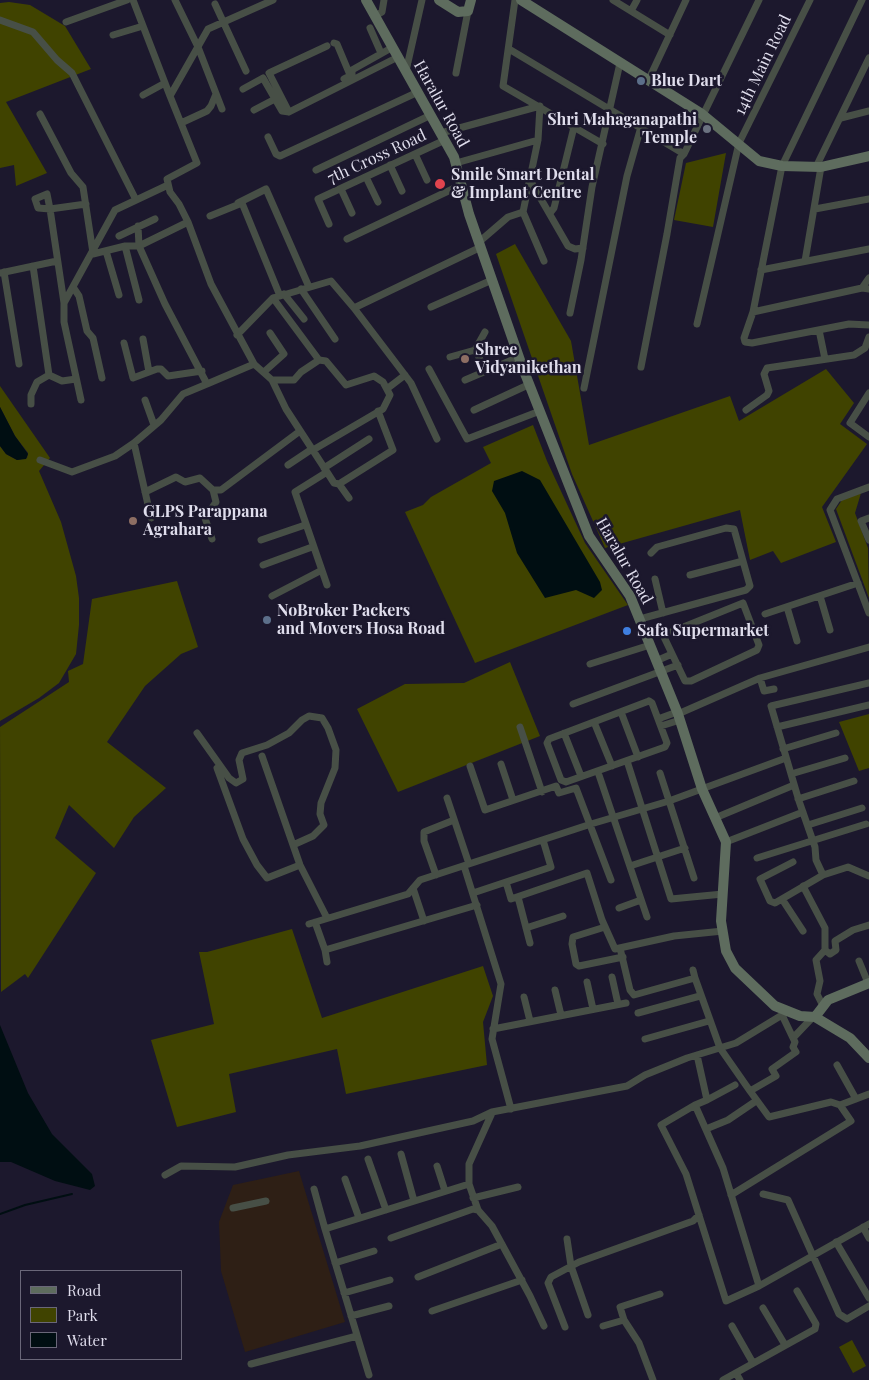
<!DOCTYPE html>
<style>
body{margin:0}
#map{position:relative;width:869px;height:1380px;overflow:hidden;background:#1c182d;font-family:"Playfair Display",serif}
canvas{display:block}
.legend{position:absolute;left:20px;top:1270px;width:162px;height:90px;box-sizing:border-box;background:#1c182d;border:1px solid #6a6779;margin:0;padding:6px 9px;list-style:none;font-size:15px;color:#dfddec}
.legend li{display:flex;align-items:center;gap:10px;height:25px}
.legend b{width:25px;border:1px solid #6a6779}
</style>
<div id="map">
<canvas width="869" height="1380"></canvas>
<ul class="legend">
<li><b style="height:6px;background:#5e6c5e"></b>Road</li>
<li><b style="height:14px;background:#404300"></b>Park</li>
<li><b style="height:14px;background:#000e12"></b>Water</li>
</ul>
</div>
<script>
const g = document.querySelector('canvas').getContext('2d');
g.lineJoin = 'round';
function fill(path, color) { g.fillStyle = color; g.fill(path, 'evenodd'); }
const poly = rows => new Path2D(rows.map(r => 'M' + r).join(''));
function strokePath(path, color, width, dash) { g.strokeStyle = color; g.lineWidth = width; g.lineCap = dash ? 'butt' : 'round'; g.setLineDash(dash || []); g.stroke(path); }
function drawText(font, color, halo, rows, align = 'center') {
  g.font = font + ' "Playfair Display",serif'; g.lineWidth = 5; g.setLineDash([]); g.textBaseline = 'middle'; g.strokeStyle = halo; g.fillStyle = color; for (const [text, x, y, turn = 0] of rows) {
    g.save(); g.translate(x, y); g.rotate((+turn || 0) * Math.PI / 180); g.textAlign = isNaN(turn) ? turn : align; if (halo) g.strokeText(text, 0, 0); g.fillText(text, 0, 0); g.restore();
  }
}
fill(poly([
 [299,1171,345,1322,245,1352,221,1271,219,1222,233,1185]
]), '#2e1f15');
fill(poly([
 [9,2,30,5,65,26,91,69,6,102,47,173,16,186,14,165,0,168,0,3],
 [726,153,713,227,674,220,686,163],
 [515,244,571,341,589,445,730,396,739,421,826,369,854,403,840,424,867,444,822,507,836,542,781,563,773,551,750,560,740,510,605,548,572,474,496,254],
 [0,386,50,458,39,471,61,522,76,576,79,598,79,625,76,654,59,683,39,698,0,721,0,446,6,454,17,460,27,458,28,453,15,436,0,407],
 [533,425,547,461,585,543,628,605,475,663,405,512,423,505,431,497,491,463,483,447],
 [861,493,855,513,868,548,869,598,836,509,842,500],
 [177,581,198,647,181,654,145,686,107,742,166,788,134,817,114,848,69,805,55,838,96,873,28,978,25,974,1,992,0,727,69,682,68,671,83,664,92,599],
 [510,662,540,736,398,792,357,709,405,684,464,683],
 [869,714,869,768,859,771,839,722],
 [292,929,322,1018,483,966,493,996,483,1022,487,1065,346,1094,337,1049,229,1074,236,1112,177,1127,151,1040,214,1024,199,952,207,952],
 [852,1340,866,1366,853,1373,839,1347]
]), '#404300');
fill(poly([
 [0,407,15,436,28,454,26,459,17,460,6,454,0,446],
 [522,471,540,480,600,582,602,590,594,598,576,590,545,598,517,553,505,513,492,491,494,481],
 [0,1025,28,1093,52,1134,92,1174,95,1186,90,1190,55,1181,11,1162,0,1162]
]), '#000e12');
strokePath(poly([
 [0,1214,25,1205,72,1194]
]), '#000e12', 2);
strokePath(poly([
 [133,0,170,96],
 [175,0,198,47,222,109],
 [273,0,208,29,170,96,197,163,167,179,170,192,179,204,188,222,211,284,254,364,272,380,294,380,301,372,319,360,273,298],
 [515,0,503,86,603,144],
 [613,0,670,35],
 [862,0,782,166,753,312,744,338,745,342,752,343,849,324,869,325],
 [215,4,246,71],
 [631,11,637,0],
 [375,16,382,12,384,0],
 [0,20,33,32,57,60,72,73,136,200],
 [66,22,127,0],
 [370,28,381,53],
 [113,35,143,26],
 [334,43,337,44,350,75],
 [509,49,684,154],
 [406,71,422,0],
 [456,73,468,11],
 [344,79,352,75,352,70,393,47],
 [648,81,686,0],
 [243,89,263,78,282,111,289,112,398,57],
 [143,95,165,83],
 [254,110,275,99],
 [289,112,269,73,327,46],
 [40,114,71,173,83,187,93,253],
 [841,118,869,111],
 [181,123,207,111,211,106,216,94],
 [441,133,540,106,538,140,523,212,544,261],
 [268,137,276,154,280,156,418,92],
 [415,154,427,180],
 [456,163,538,140],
 [390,165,402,191],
 [816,167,869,58],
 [316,170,431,115],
 [366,177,378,202],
 [530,180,568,246,575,249,583,248],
 [341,189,352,213],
 [47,194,50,209,38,208,35,199,47,194],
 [238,203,266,189,309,287],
 [815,209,869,199],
 [550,213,554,208,574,127],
 [210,216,242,203,280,296],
 [329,224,318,199,445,140],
 [138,226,139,246,188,222],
 [119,236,155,219],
 [347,239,461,185],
 [479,242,508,217,523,212],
 [125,246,139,300],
 [106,251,119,295],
 [93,254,125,246,139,246,165,304,207,384,254,364],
 [805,261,821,167],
 [33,266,49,375],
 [761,270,869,249],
 [4,272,19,364],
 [0,273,57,261],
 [73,287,79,296,87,331,93,338,102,378],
 [862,288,869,278],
 [301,289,335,339],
 [284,294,304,319],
 [64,303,50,209,86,204],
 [431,307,492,280],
 [354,308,411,383,437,439],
 [753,312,862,288,869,289],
 [570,313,581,260,592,187,620,63],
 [697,324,739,143,810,0],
 [819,330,825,359],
 [237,335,273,298,331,281,354,308,481,247],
 [143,339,149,372],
 [124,343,133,378,157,369,161,369,168,376,202,371],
 [475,350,485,332],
 [450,357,475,350,486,371],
 [641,367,667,234,680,158,684,154,759,0],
 [429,369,467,439,540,411],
 [265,371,284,354,270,333],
 [272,380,286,409,327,472,295,492,327,585],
 [465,380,519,357],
 [388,388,405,375],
 [584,388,627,176,641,127],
 [869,393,850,423,869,437],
 [81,400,64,322,64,303,115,210,168,185],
 [145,400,154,425],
 [31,404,31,395,37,382,49,375,62,381,76,379],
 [474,410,530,384],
 [746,410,767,395,769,391,764,374,767,368,854,355,865,348,869,337],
 [134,443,151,518],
 [313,450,383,409,390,395,383,382,374,376,346,385,326,361,319,360],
 [40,460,72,472,115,456,134,443,161,420,183,394,207,384],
 [288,465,312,449],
 [324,468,369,439],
 [327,472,334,483,339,484,393,450,378,411],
 [339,484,349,498],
 [869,487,837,499,830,510,869,613],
 [145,492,176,477,185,482,200,478,213,490,221,490,300,431],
 [869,518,861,521,869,540],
 [212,539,205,518,216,502,213,490],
 [261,540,305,525],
 [263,565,312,547],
 [690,575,743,561],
 [655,579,663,613],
 [272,596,320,571],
 [820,596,830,630],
 [743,603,759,645,757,650,691,681,685,681,664,637,666,634,743,603],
 [787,607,797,641],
 [765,614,858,583],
 [640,619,746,590,750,586,734,529,726,528,657,547,651,553],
 [656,661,672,654],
 [590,664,650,645],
 [760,678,764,691,774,689],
 [649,701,652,703,667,743,665,747,566,782,561,780,547,743,549,739,649,701],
 [573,704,678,665],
 [621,712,638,757],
 [678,714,760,678,869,647],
 [658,719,677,712],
 [594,722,612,766],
 [661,726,680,720],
 [520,727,542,792],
 [777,727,869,705],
 [197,733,229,778,236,783,243,779,239,760,242,753,267,745,289,733,302,720,309,716,322,718,328,728,336,750,335,768,321,803,320,814,324,825,313,836,293,845],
 [564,733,581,776],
 [783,749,836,733],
 [262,756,300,865,327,918],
 [501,764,513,800],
 [628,764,671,899,723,894],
 [470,766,485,810,556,786,559,793,576,788,611,880],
 [217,768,243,839,257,865,267,878,300,865],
 [660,773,694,878],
 [791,774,845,758],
 [599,775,647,917],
 [447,798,469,864],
 [798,799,854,781],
 [715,818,794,785],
 [808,825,862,808],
 [726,842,803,812],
 [757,858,866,824],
 [793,862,760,879,770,901,775,903,823,875,848,867,869,876],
 [464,866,501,984,492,1039,511,1109],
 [630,866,685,848],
 [436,875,424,841,424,832,454,820],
 [823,875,816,860,815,847,799,801,771,706,869,683],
 [506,882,511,899,587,873,602,920,615,949,674,936,723,931],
 [803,886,825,928,825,950,816,960,820,981,817,994,823,1006],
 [413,888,424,921],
 [473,893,551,867,543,840],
 [518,897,530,943],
 [782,899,803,931],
 [619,908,641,900],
 [315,922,325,950,477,905],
 [309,924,408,894,420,880,591,824,669,801,786,758],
 [605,927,573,937,572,944,576,964,579,966,623,957],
 [526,928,563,916],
 [620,948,630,990,634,995,695,978,720,1048,750,1091],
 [325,950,327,962],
 [825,950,830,954,836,950,835,941,853,930,869,925],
 [859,961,868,983],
 [693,970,695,978],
 [612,977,618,1004],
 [587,982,593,1009],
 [555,990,561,1015],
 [524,997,530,1021],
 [638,1013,700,996],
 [782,1015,793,1038],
 [812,1018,793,1038,795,1042,793,1047,796,1052,772,1069,776,1076,750,1091,769,1117,831,1102,840,1105],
 [493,1029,626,1003],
 [645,1039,709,1021],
 [837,1065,856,1099],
 [707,1100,735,1085],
 [695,1105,707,1100,697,1055],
 [706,1129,728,1120,756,1101],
 [401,1154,414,1201],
 [368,1159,386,1210],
 [437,1166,445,1191],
 [165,1175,181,1166,235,1167,288,1155,360,1146,473,1121,492,1112,627,1086,645,1075,687,1058,736,1043,787,1012],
 [345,1179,359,1218],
 [469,1184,478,1210,492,1226,530,1296,544,1326],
 [314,1189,325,1229],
 [763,1194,788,1200,839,1314,847,1319,869,1306],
 [731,1195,851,1121,840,1105,869,1094],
 [473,1198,518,1187],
 [233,1208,266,1201],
 [863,1227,869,1238],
 [391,1238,473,1209,478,1210],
 [567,1239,571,1266,588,1315],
 [836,1242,869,1298],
 [335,1263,374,1251],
 [418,1277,502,1244],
 [759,1286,723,1168,695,1105,661,1125,686,1174,726,1301,759,1286,869,1224],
 [344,1293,390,1280],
 [763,1308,785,1345],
 [432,1311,522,1280],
 [351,1316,389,1306],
 [603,1326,624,1320],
 [732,1326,753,1363],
 [565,1327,548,1283,551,1277,579,1262,693,1221,699,1215],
 [251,1364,357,1336],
 [736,1373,740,1380],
 [369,1375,325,1229,469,1184,469,1164,492,1113],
 [653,1380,639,1343,624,1320,620,1307,660,1294],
 [723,1380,815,1329,816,1324,797,1291]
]), '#474f46', 7);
strokePath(poly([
 [366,0,454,157,469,214,522,366,589,536,630,596,678,714,702,789,726,842,721,921,726,951,735,968,775,1006,800,1016,815,1017,850,1038,869,1058],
 [439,0,458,12,468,11,471,0],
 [521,0,702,114,759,161,782,166,821,167,869,156],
 [815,1017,828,1000,869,983]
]), '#5e6c5e', 10);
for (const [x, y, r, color] of [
 [641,81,5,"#5c6f8a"],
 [707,129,5,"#6b7280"],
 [440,184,6,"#e0444e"],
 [465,359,5,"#8d6e63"],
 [133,521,5,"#8d6e63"],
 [267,620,5,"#5c6f8a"],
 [627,631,5,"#3f7fe0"]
]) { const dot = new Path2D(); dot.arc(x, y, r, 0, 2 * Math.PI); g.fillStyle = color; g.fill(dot); strokePath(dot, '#1c182d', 2); }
drawText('16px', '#dfddec', '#1c182d', [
 ["14th Main Road",763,65,-64],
 ["Haralur Road",441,104,61],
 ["7th Cross Road",377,157,-25],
 ["Haralur Road",624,561,60]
]);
drawText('bold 16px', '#dfddec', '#1c182d', [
 ["Blue Dart",651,81],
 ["Shri Mahaganapathi",697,120,"right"],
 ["Temple",697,138,"right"],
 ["Smile Smart Dental",451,175],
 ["& Implant Centre",451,193],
 ["Shree",475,350],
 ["Vidyanikethan",475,368],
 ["GLPS Parappana",143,512],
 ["Agrahara",143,530],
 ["NoBroker Packers",277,611],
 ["and Movers Hosa Road",277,629],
 ["Safa Supermarket",637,631]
], 'left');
</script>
